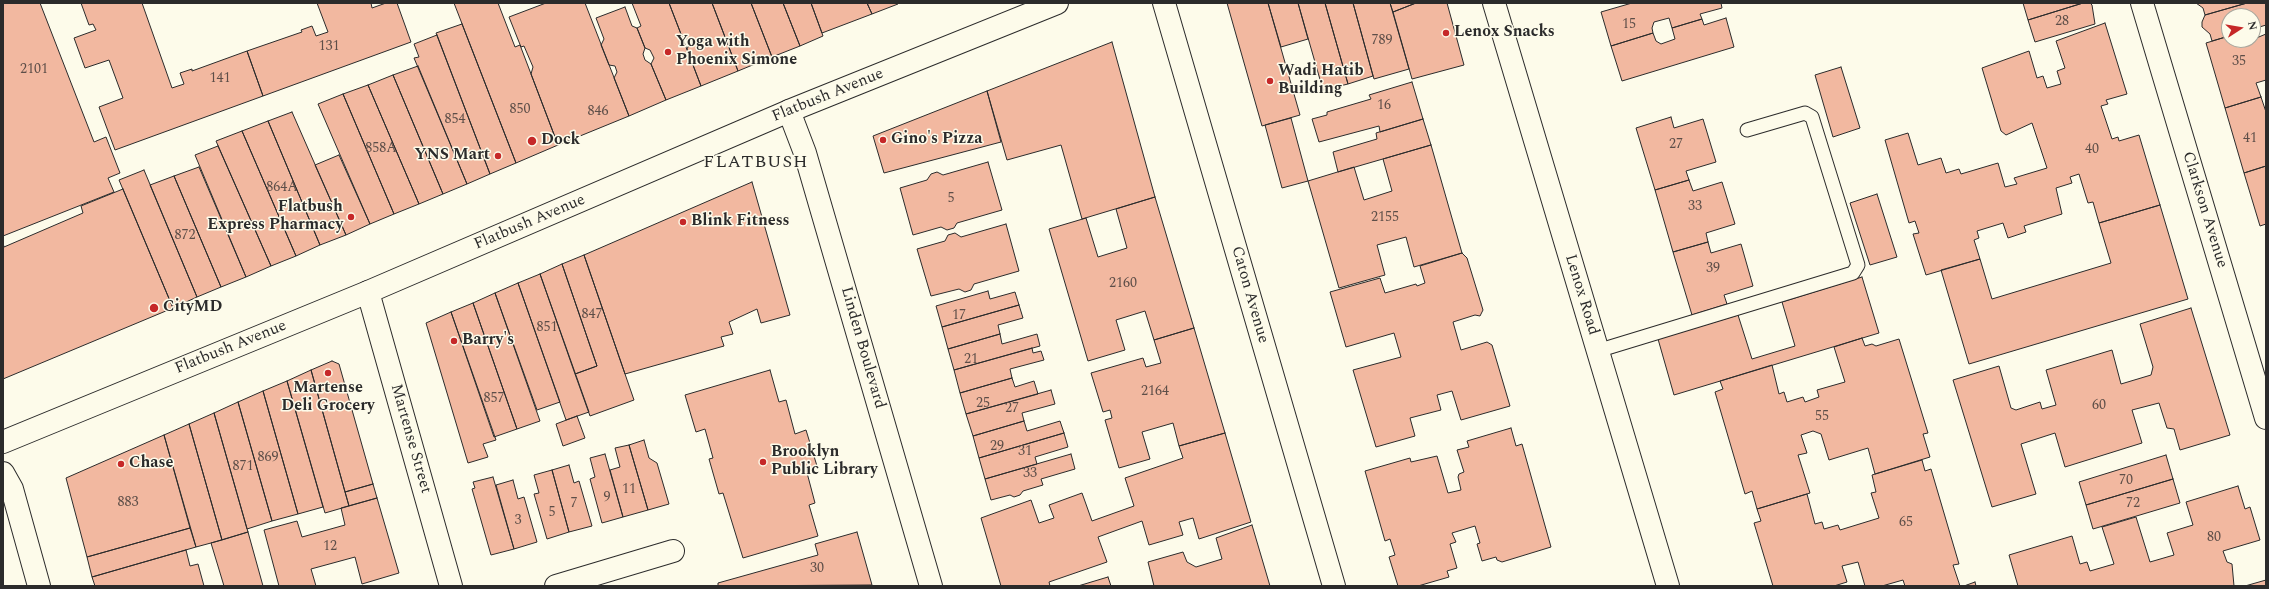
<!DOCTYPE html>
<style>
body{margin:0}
#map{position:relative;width:2269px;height:589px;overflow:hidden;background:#fdfbea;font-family:Spectral,serif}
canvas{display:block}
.frame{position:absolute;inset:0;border:4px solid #2b2b2b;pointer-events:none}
.north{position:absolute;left:2221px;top:8px;width:40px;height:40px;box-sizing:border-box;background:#fdfbea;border:1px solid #a9a89e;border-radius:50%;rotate:78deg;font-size:11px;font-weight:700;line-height:16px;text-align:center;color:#2b2b2b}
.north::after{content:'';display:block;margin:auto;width:14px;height:18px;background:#c62828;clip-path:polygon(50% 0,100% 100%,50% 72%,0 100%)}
</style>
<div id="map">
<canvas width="2269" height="589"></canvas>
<div class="frame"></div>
<div class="north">N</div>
</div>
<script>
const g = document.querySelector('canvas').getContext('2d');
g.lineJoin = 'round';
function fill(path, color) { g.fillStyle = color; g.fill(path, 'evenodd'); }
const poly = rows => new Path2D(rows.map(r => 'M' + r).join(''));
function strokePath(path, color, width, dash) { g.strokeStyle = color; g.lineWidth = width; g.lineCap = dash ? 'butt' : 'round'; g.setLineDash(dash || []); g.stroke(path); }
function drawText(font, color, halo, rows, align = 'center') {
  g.font = font + ' Spectral,serif'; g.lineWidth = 3; g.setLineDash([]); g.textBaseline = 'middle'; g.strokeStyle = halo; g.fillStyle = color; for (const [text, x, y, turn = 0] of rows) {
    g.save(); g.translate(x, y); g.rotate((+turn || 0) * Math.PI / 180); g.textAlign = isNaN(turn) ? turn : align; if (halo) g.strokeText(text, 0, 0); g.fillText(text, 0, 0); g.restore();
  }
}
const building = poly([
 [3,3,40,3,94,142,106,137,120,173,108,178,114,192,3,236,3,3],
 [81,3,142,3,172,88,184,84,180,73,192,69,192,71,247,51,263,96,115,150,99,107,123,98,109,60,85,68,74,38,96,30,93,24,89,25,81,3],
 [317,3,371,3,372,8,386,3,397,3,411,42,263,96,247,51,302,32,301,30,312,26,316,36,328,32,317,3],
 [454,3,498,3,515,47,520,45,558,145,516,163,454,3],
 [546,3,585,3,629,116,558,145,531,74,533,67,524,46,521,47,509,17,546,3],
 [632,3,669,3,701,86,666,100,651,64,654,58,650,50,645,48,637,28,641,26,632,3],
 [669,3,712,3,738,71,701,86,687,49,689,45,686,36,681,34,669,3],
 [712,3,751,3,772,57,738,71,712,3],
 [751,3,783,3,800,46,772,57,751,3],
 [783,3,811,3,823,36,800,46,783,3],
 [811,3,867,3,872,14,822,33,811,3],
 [867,3,898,3,898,4,872,14,867,3],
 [1227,3,1268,3,1300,115,1262,126,1227,3],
 [1268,3,1298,3,1308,39,1281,47,1268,3],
 [1298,3,1325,3,1348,84,1323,90,1298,3],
 [1325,3,1353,3,1373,76,1348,84,1325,3],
 [1353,3,1390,3,1409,69,1374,79,1353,3],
 [1390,3,1416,3,1393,12,1390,3],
 [1416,3,1447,3,1464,65,1412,79,1393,12,1416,3],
 [1632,3,1721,3,1722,8,1700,14,1702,19,1672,28,1669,18,1654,22,1652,28,1653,33,1611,46,1601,12,1632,3],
 [2023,3,2083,3,2028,20,2023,3],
 [2083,3,2090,3,2092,5,2095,24,2035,42,2028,20,2083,3],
 [2196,3,2247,3,2205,15,2203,8,2196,3],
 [2247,3,2266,3,2266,25,2253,29,2253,16,2229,16,2229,36,2212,41,2210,34,2202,27,2202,22,2205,15,2247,3],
 [625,7,632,26,637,28,645,48,643,54,645,60,651,64,666,100,629,116,614,78,617,72,615,66,609,65,601,45,604,39,596,18,625,7],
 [1726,18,1734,47,1622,81,1611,46,1653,33,1656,41,1661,44,1675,39,1672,28,1702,19,1704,25,1726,18],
 [2105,23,2127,94,2106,100,2108,104,2101,106,2112,139,2118,137,2119,141,2139,135,2160,205,2099,223,2093,202,2088,203,2079,174,2070,177,2072,183,2056,188,2062,214,2024,226,2026,232,2008,238,2003,223,1977,231,1979,238,1974,240,1980,259,1926,275,1913,234,1919,233,1915,221,1909,223,1885,140,1908,133,1918,165,1941,158,1946,173,1959,169,1961,174,1998,163,2005,187,2017,184,2014,178,2047,168,2032,123,2006,135,2001,131,1982,68,2029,51,2037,78,2043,76,2047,88,2061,84,2057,71,2065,68,2056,41,2105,23],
 [462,24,516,163,490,174,436,33,462,24],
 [2266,34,2266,80,2256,83,2261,97,2225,108,2206,43,2229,36,2229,40,2241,40,2242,44,2266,34],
 [437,35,490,174,467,184,414,58,419,57,414,44,437,35],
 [1112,42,1155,197,1082,219,1061,145,1007,160,987,91,1112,42],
 [418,66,467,184,443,194,393,75,418,66],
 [1841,67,1860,128,1833,137,1815,75,1841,67],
 [393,75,443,194,419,204,368,85,393,75],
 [1412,82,1423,119,1380,132,1379,126,1319,142,1312,119,1327,115,1327,112,1371,99,1369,95,1412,82],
 [368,85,419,204,394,214,343,94,368,85],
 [987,91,1001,142,884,173,873,136,987,91],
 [343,94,394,214,370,224,318,104,343,94],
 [2261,97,2266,112,2266,166,2244,173,2225,108,2261,97],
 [292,112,346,235,320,245,268,121,292,112],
 [1671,117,1674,128,1703,119,1716,162,1686,171,1689,180,1655,190,1636,128,1671,117],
 [1291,118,1308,181,1282,188,1265,125,1291,118],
 [1423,119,1431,145,1338,172,1333,152,1377,139,1376,133,1423,119],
 [268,121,320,245,296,256,242,131,268,121],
 [242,131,296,256,271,266,216,141,242,131],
 [1431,145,1462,253,1414,267,1406,237,1377,245,1385,275,1339,288,1308,181,1354,167,1364,200,1392,191,1383,159,1431,145],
 [218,146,271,266,246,277,195,155,218,146],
 [339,155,370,224,346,235,315,165,339,155],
 [988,162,1002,210,957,223,954,228,947,230,941,227,913,235,900,188,927,180,931,174,937,172,943,175,988,162],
 [2266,166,2266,224,2260,226,2244,173,2266,166],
 [199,167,246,277,221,287,174,176,199,167],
 [144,170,197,297,173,308,119,180,144,170],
 [174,176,221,287,197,297,150,185,174,176],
 [1689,180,1693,191,1722,182,1735,224,1706,233,1708,242,1673,252,1655,190,1689,180],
 [752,182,790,315,761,323,757,309,729,322,733,334,721,337,724,346,625,374,584,255,752,182],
 [123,189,173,308,3,379,3,243,4,247,83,213,81,206,123,189],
 [1877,194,1897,257,1870,265,1850,203,1877,194],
 [1155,197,1194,328,1154,340,1145,311,1116,320,1125,350,1088,361,1049,229,1086,218,1098,257,1127,248,1116,209,1155,197],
 [2160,205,2188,299,1969,364,1941,270,1980,259,1992,299,2111,263,2099,223,2160,205],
 [1006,224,1019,271,974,284,971,290,965,292,959,289,931,296,917,249,945,241,948,235,955,233,961,237,1006,224],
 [1708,242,1711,253,1741,244,1753,286,1724,295,1727,304,1692,315,1673,252,1708,242],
 [1462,253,1467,258,1483,310,1480,316,1475,315,1453,322,1461,350,1487,342,1492,345,1510,406,1461,420,1452,391,1437,395,1441,410,1410,418,1415,436,1376,447,1353,370,1401,357,1394,333,1346,347,1330,292,1380,278,1385,293,1416,284,1417,286,1425,283,1420,266,1462,253],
 [584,255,634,400,590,416,575,374,597,366,562,264,584,255],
 [562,264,597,366,575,374,540,274,562,264],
 [540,274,589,412,566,420,518,283,540,274],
 [1862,277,1879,333,1674,395,1658,339,1738,315,1752,359,1795,346,1782,302,1862,277],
 [518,283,560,402,537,410,495,293,518,283],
 [988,291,990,299,1015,292,1019,305,942,327,936,306,988,291],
 [495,293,540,421,517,429,473,303,495,293],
 [473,303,517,429,494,437,451,312,473,303],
 [1019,305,1023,318,998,325,1000,334,948,349,942,327,1019,305],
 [2191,308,2230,435,2180,450,2174,429,2167,428,2159,403,2132,410,2142,443,2065,467,2055,433,2021,444,2036,494,1992,507,1953,380,1999,366,2011,408,2016,410,2040,402,2042,409,2056,405,2046,370,2112,350,2121,384,2151,375,2153,367,2140,324,2191,308],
 [451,312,496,440,483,444,488,457,468,463,426,323,451,312],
 [1194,328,1225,433,1179,446,1173,423,1142,432,1150,459,1119,468,1105,420,1112,418,1110,410,1103,412,1091,373,1143,358,1146,367,1161,363,1154,340,1194,328],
 [1000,334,1002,344,1037,334,1040,346,954,370,948,349,1000,334],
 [1862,338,1865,346,1872,344,1876,346,1899,339,1928,433,1923,434,1930,457,1875,474,1868,448,1829,460,1821,434,1813,431,1801,435,1807,453,1798,455,1810,493,1757,509,1752,491,1745,494,1715,392,1723,389,1720,381,1772,365,1779,394,1784,392,1787,402,1803,397,1805,402,1819,397,1817,390,1845,382,1834,347,1862,338],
 [1032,348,1033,353,1041,351,1044,360,1010,369,1012,378,960,393,954,370,1032,348],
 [332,361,339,364,373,484,345,492,311,370,332,361],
 [311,370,349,506,325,513,287,381,311,370],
 [770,370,779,402,786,400,795,434,806,430,817,466,806,469,815,503,809,505,818,536,743,558,723,493,719,494,709,459,713,458,705,429,696,432,685,395,770,370],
 [1012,378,1015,387,1034,381,1038,394,966,414,960,393,1012,378],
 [287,381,323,507,298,514,263,391,287,381],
 [1051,390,1055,404,1022,413,1024,421,973,436,966,414,1051,390],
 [263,391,298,514,272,521,238,402,263,391],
 [238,402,272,521,247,529,214,413,238,402],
 [214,413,248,532,222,540,189,424,214,413],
 [577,416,585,438,563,446,556,424,577,416],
 [1024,421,1027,431,1060,421,1064,433,979,458,973,436,1024,421],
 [189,424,222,540,196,547,164,435,189,424],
 [1511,428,1516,446,1522,444,1551,547,1502,562,1497,560,1496,557,1482,561,1477,544,1480,543,1475,526,1452,533,1456,542,1450,544,1457,568,1447,571,1449,577,1418,586,1398,586,1389,557,1395,555,1390,539,1385,541,1365,471,1410,458,1411,462,1437,456,1448,493,1461,490,1458,477,1459,474,1464,472,1457,450,1469,447,1467,441,1511,428],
 [1064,433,1068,447,1035,457,1037,464,985,479,979,458,1064,433],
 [1225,433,1251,522,1199,539,1193,518,1179,522,1183,535,1149,545,1142,521,1098,537,1107,562,1049,582,1050,586,1001,586,981,518,1031,500,1039,523,1054,518,1049,505,1082,493,1092,521,1134,506,1125,478,1183,458,1179,446,1225,433],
 [164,435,190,528,87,557,66,478,164,435],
 [644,440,649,458,657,463,669,504,648,510,629,445,644,440],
 [629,445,648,510,623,517,610,470,620,467,615,448,629,445],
 [605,454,623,517,602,523,590,479,595,477,590,458,605,454],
 [1071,454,1075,469,1041,479,1043,485,1023,491,1020,495,1014,497,1010,495,991,500,985,479,1071,454],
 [2166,455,2173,479,2086,505,2079,482,2166,455],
 [1922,460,1925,471,1931,469,1959,564,1953,565,1960,586,1905,586,1903,580,1882,586,1865,586,1858,562,1842,566,1847,582,1834,586,1773,586,1754,523,1761,521,1757,509,1807,494,1815,524,1822,522,1824,529,1838,525,1840,530,1879,518,1871,493,1876,492,1872,475,1922,460],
 [569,465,574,483,579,481,592,526,569,532,552,470,569,465],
 [552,470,569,532,547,539,534,494,539,493,534,475,552,470],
 [493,477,514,549,491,555,472,489,475,488,473,482,493,477],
 [2173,479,2180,503,2093,529,2086,505,2173,479],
 [513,480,518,499,524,497,537,542,514,549,496,485,513,480],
 [373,484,377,498,349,506,345,492,373,484],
 [2238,486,2245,509,2250,507,2260,540,2223,551,2227,562,2232,564,2234,586,2018,586,2009,555,2072,536,2080,564,2087,562,2090,571,2114,564,2102,527,2136,517,2150,562,2174,555,2167,533,2193,525,2186,502,2238,486],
 [377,498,399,573,362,584,355,557,311,569,316,586,279,586,264,530,297,521,302,537,345,525,341,508,377,498],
 [1252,525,1270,586,1154,586,1148,562,1183,552,1187,562,1196,567,1222,559,1216,538,1252,525],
 [190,528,196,547,92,577,87,557,190,528],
 [248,532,263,586,224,586,211,543,248,532],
 [857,532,872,585,718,586,718,583,818,555,815,544,857,532],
 [186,550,190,566,198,564,204,586,95,586,92,577,186,550],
 [1108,577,1111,586,1078,586,1108,577],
 [2266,580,2266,586,2245,586,2266,580],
 [1975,582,1976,586,1964,586,1975,582]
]);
fill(building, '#f2b8a0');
strokePath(building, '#2b2b2b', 1);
const lane = poly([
 [1597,351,1853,273,1858,265,1812,117,1805,113,1747,130]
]);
const street = poly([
 [1494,3,1668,586],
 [2142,3,2266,418],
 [368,292,451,586],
 [556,586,673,551]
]);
const secondary = poly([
 [789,111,805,153,931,586],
 [3,473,12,489,39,586]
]);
const primary = poly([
 [3,442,368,292,789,111,1057,3]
]);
const highway = poly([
 [1164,3,1334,586]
]);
strokePath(lane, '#2b2b2b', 15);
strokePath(street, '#2b2b2b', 24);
strokePath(secondary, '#2b2b2b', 24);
strokePath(primary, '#2b2b2b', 24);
strokePath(highway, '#2b2b2b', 24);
strokePath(lane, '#fdfbea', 13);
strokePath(street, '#fdfbea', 22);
strokePath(secondary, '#fdfbea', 22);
strokePath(primary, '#fdfbea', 22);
strokePath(highway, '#fdfbea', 22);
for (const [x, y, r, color] of [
 [1446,33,4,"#c62828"],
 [668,52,4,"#c62828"],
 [1270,81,4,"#c62828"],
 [883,140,4,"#c62828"],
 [532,141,5,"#c62828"],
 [498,156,4,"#c62828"],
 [351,217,4,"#c62828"],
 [683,222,4,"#c62828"],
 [154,308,5,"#c62828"],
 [454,341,4,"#c62828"],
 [328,373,4,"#c62828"],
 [763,462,4,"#c62828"],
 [121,464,4,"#c62828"]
]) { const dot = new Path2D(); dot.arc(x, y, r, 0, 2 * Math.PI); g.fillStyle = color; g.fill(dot); strokePath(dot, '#fdfbea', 1.5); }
drawText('14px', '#5d4e48', null, [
 ["28",2062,22],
 ["15",1629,25],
 ["789",1382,41],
 ["131",329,47],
 ["35",2239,62],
 ["2101",34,70],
 ["141",220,79],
 ["16",1384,106],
 ["850",520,110],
 ["846",598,112],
 ["854",455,120],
 ["41",2250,139],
 ["27",1676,145],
 ["858A",381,149],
 ["40",2092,150],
 ["864A",282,188],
 ["5",951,199],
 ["33",1695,207],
 ["2155",1385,218],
 ["872",185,236],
 ["39",1713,269],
 ["2160",1123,284],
 ["847",592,315],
 ["17",959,316],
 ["851",547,328],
 ["21",971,360],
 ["2164",1155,392],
 ["857",494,399],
 ["25",983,404],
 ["60",2099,406],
 ["27",1012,409],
 ["55",1822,417],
 ["29",997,447],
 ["31",1025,452],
 ["869",268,458],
 ["871",243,467],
 ["33",1030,474],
 ["70",2126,481],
 ["11",629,490],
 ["9",607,498],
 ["883",128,503],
 ["7",574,504],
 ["72",2133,504],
 ["5",552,513],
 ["3",518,521],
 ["65",1906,523],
 ["80",2214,538],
 ["12",330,547],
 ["30",817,569]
]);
drawText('bold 16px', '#2b2b2b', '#fdfbea', [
 ["Lenox Snacks",1454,33],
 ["Yoga with",676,43],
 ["Phoenix Simone",676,61],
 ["Wadi Hatib",1278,72],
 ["Building",1278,90],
 ["Gino's Pizza",891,140],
 ["Dock",541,141],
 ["YNS Mart",490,156,"right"],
 ["Flatbush",343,208,"right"],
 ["Express Pharmacy",343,226,"right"],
 ["Blink Fitness",691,222],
 ["CityMD",163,308],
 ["Barry's",462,341],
 ["Martense",328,389,"center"],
 ["Deli Grocery",328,407,"center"],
 ["Brooklyn",771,453],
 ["Public Library",771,471],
 ["Chase",129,464]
], 'left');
drawText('16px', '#2b2b2b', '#fdfbea', [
 ["Flatbush Avenue",828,96,-22],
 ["Clarkson Avenue",2204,210,73],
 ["Flatbush Avenue",530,223,-23],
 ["Caton Avenue",1249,295,74],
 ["Lenox Road",1581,295,73],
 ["Flatbush Avenue",231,348,-22],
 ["Linden Boulevard",862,348,74],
 ["Martense Street",410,439,74]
]);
g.letterSpacing = '1px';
drawText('18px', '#2b2b2b', '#fdfbea', [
 ["FLATBUSH",756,163]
]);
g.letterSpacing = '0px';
</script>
